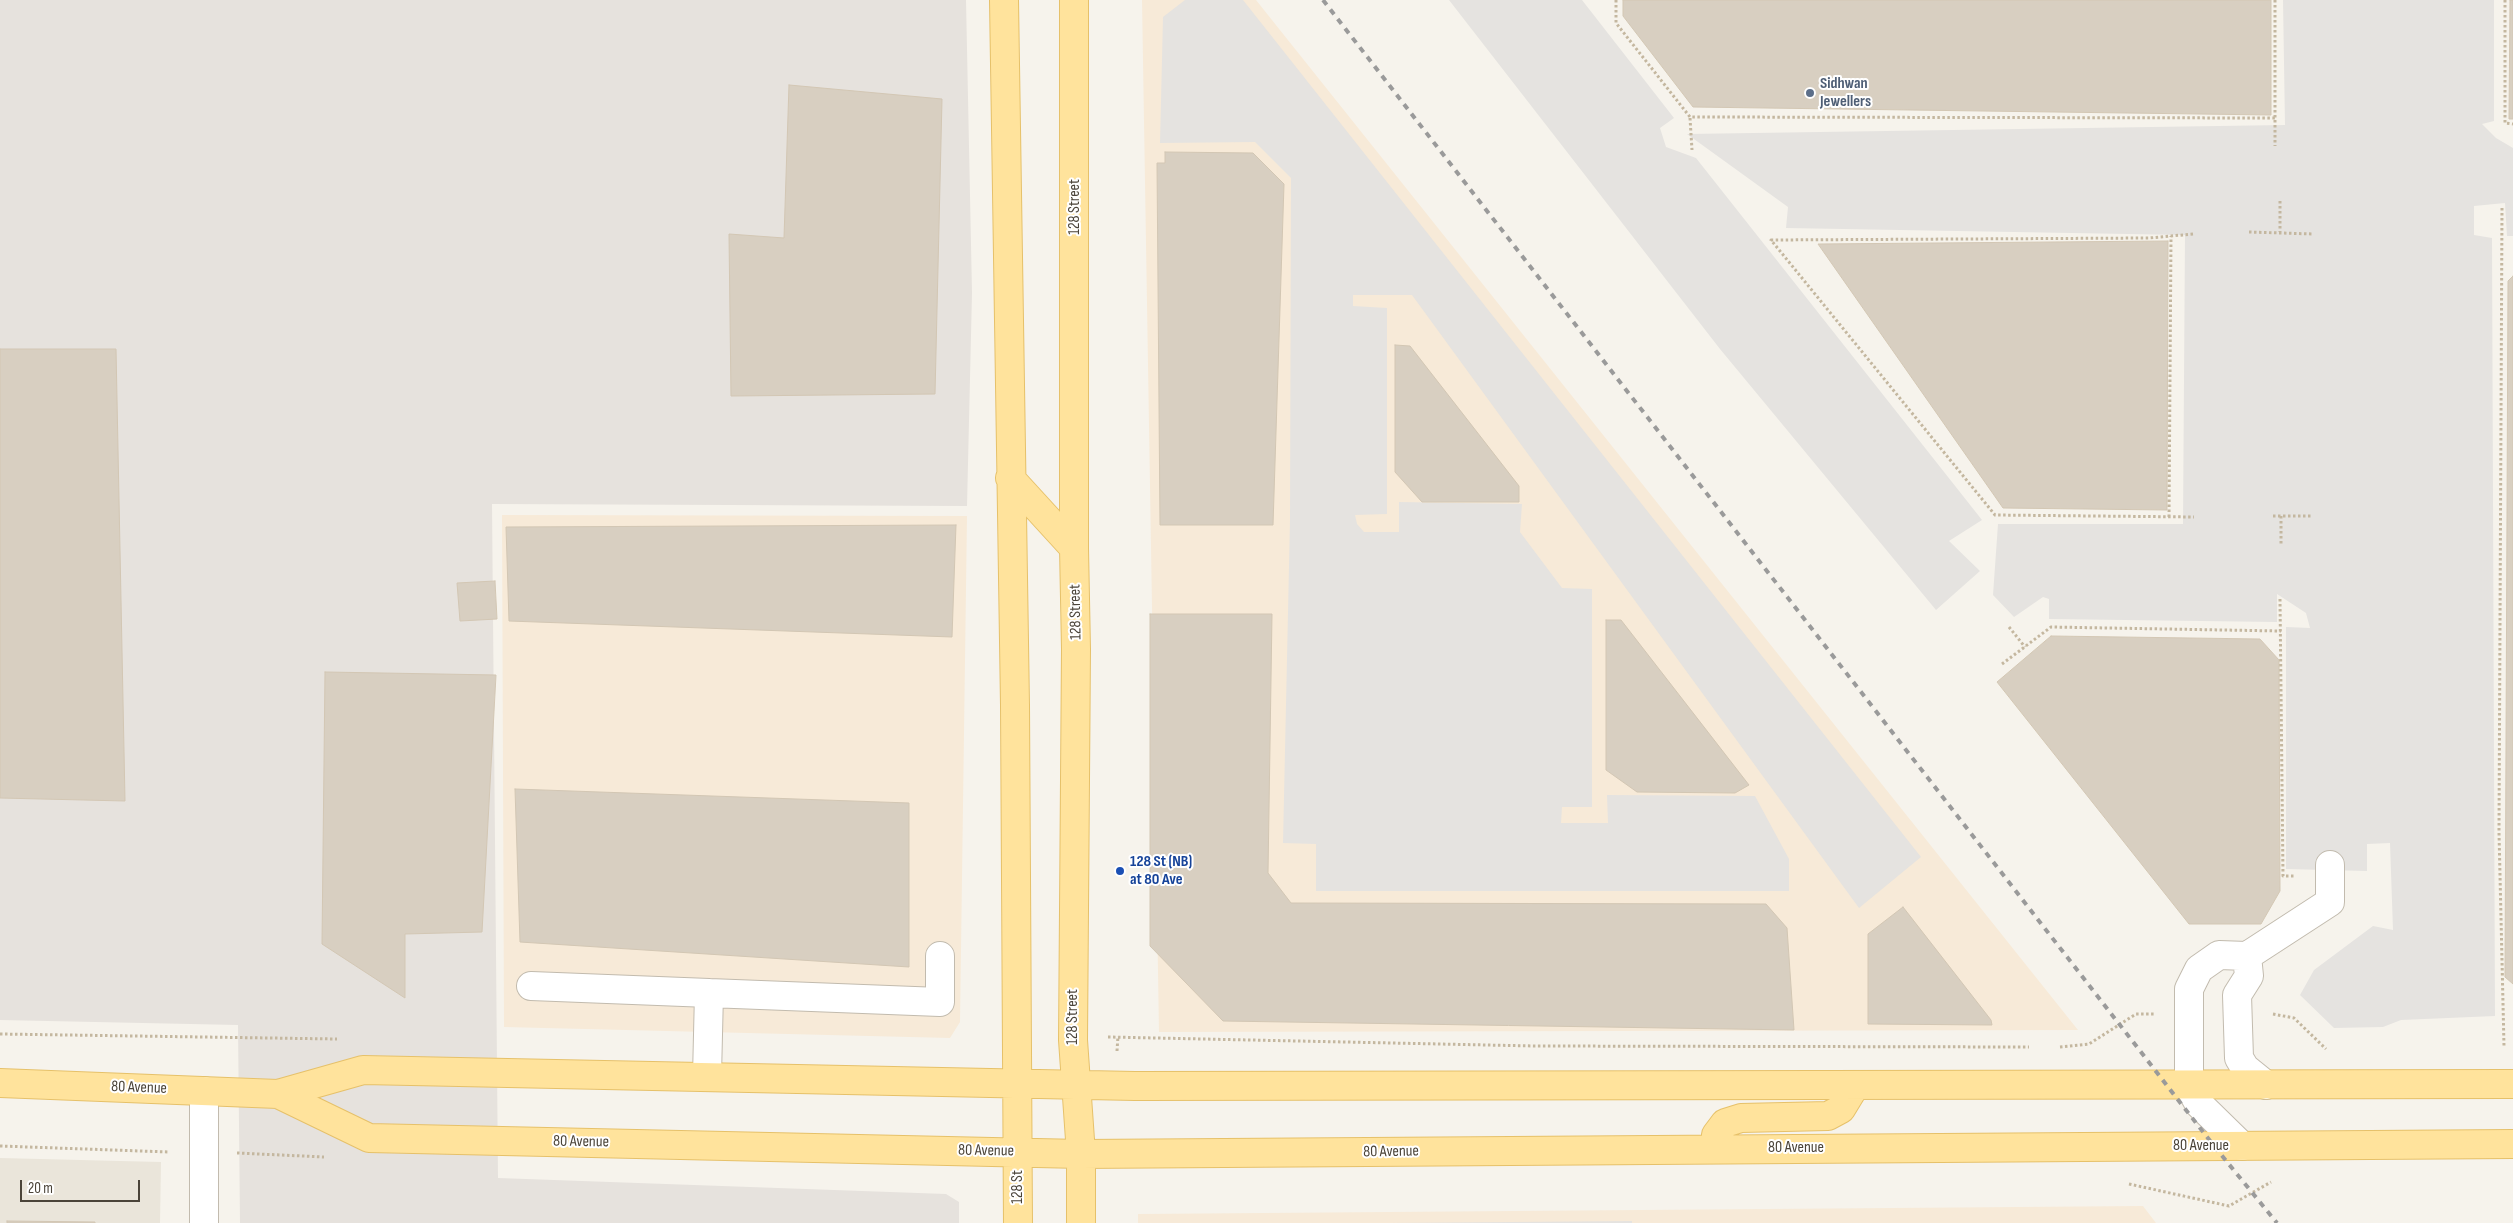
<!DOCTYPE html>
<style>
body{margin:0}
#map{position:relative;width:2513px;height:1223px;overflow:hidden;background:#f6f3ec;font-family:"Sofia Sans Condensed",sans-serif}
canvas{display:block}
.scale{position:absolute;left:20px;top:1180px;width:120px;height:22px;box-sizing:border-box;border:2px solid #4b4439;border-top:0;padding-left:6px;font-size:15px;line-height:18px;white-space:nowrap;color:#4b4439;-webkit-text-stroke:4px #fff;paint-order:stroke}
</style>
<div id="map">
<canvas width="2513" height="1223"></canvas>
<div class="scale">20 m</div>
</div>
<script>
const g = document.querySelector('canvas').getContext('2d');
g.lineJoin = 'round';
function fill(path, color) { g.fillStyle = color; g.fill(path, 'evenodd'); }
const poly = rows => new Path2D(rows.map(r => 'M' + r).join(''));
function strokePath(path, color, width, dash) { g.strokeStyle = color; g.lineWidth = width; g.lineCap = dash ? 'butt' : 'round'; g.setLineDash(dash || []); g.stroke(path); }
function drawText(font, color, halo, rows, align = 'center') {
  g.font = font + ' "Sofia Sans Condensed",sans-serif'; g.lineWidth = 4; g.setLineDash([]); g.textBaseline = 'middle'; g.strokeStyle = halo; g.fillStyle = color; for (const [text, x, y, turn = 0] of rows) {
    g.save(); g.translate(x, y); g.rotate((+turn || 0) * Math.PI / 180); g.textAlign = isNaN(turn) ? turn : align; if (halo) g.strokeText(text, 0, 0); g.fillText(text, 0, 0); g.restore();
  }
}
fill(poly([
 [0,1158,161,1162,160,1223,0,1223]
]), '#eae5da');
fill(poly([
 [1142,0,1256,0,2078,1030,1159,1032],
 [502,515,967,516,960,1022,950,1038,504,1027],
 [2143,1206,2156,1223,1138,1223,1138,1214]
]), '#f7ead8');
fill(poly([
 [0,0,966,0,972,293,967,506,492,504,498,1178,946,1194,959,1202,959,1223,240,1223,238,1025,0,1020]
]), '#e6e2dd');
fill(poly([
 [1185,0,1243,0,1921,857,1859,908,1412,295,1353,295,1353,306,1387,308,1387,514,1355,515,1357,524,1364,532,1399,532,1399,502,1522,504,1520,532,1562,588,1592,589,1592,807,1562,807,1561,823,1608,823,1607,795,1755,796,1789,859,1789,891,1316,891,1316,844,1283,843,1290,520,1291,178,1255,142,1160,143,1163,17],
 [1449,0,1582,0,1674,118,1660,128,1666,147,1696,158,1982,520,1949,541,1980,571,1936,610,1720,349],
 [2283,0,2494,0,2494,121,2482,124,2496,138,2513,148,2513,236,2507,236,2505,203,2474,206,2474,235,2492,238,2495,1016,2401,1020,2383,1027,2334,1028,2300,995,2314,970,2373,926,2393,930,2390,843,2367,844,2367,871,2286,869,2286,627,2310,628,2306,613,2277,594,2277,622,2049,619,2049,599,2043,597,2014,617,1993,595,1998,524,2183,524,2185,235,1786,228,1788,207,1687,134,2285,125],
 [1632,1221,1632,1223,1389,1223]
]), '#e5e3e0');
const building = poly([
 [1623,0,2271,0,2271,115,1693,107,1623,16,1623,0],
 [2510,0,2513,0,2513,119,2509,119,2510,0],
 [789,85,942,99,935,394,731,396,729,234,784,238,789,85],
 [1165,152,1253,153,1284,184,1273,525,1160,525,1157,163,1165,163,1165,152],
 [2168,241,2167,510,2003,508,1818,244,2168,241],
 [2513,276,2513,984,2505,977,2508,281,2513,276],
 [1395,345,1410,346,1519,486,1519,502,1422,502,1395,472,1395,345],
 [0,349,116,349,125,801,0,798,0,349],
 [956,525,952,637,509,621,506,527,956,525],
 [495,581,497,619,460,621,457,583,495,581],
 [1150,614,1272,614,1268,873,1291,903,1766,904,1787,928,1794,1030,1223,1021,1150,946,1150,614],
 [1606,620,1621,620,1749,785,1735,793,1637,792,1606,770,1606,620],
 [2051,636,2260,639,2279,660,2280,891,2261,924,2189,924,1997,682,2051,636],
 [325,672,496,675,482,932,405,934,405,998,322,944,325,672],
 [515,789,909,803,909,967,520,942,515,789],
 [1903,907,1991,1020,1992,1025,1868,1024,1868,934,1903,907],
 [7,1221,95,1222,95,1223,7,1223,7,1221]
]);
fill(building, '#d8cfc1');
strokePath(building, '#d3c7b4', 1);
const minor = poly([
 [2247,956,2249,976,2237,995,2239,1058,2245,1068,2266,1085],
 [531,986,709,993,707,1076],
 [709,993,940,1002,940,956],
 [2242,1146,2199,1104,2189,1086,2189,989,2199,969,2219,955,2247,956,2330,902,2330,865],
 [204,1223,204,1091]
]);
const major = poly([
 [1004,0,1015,705,1018,1223],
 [1074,0,1074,548,1076,649,1073,1040,1081,1154,1081,1223],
 [1010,478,1074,548],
 [0,1083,278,1094,363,1070,1135,1086,2513,1084],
 [278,1094,369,1138,1081,1154,2513,1144],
 [1715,1148,1716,1135,1725,1123,1741,1118,1828,1116,1841,1109,1855,1086]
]);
strokePath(minor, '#c2bbae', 30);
strokePath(major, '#e6c16a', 30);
strokePath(poly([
 [1616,0,1616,23,1690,117,2276,118],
 [2275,0,2275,146],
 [2505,0,2505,123,2513,124],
 [1690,118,1692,150],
 [2280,201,2280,232],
 [2502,208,2499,832,2504,1046],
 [2249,232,2313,234],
 [2193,234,2149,238,1771,240,1995,515,2194,517],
 [2273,516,2311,516],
 [2281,516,2281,546],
 [2169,517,2171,236],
 [2280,599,2283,876,2295,876],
 [2009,627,2025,647],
 [2002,664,2051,627,2281,631],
 [2273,1014,2294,1018,2326,1049],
 [0,1034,337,1039],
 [1108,1037,1534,1046,2029,1047],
 [2060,1047,2089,1044,2136,1014,2154,1014],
 [1117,1051,1118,1036],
 [0,1146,169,1152],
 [237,1153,324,1157],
 [2129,1184,2229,1206,2271,1182]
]), '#c4b79f', 3, [2.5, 2.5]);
strokePath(minor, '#fff', 28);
strokePath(major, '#ffe39c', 28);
strokePath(poly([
 [1323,0,2214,1146,2277,1223]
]), '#9a9a9a', 4, [6, 6]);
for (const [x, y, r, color] of [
 [1810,93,5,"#5c6f8a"],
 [1120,871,5,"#1a4fb4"]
]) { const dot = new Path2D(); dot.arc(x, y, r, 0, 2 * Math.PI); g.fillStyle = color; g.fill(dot); strokePath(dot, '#fff', 2); }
drawText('bold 16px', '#4e5e75', '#fff', [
 ["Sidhwan",1820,84],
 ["Jewellers",1820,102]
], 'left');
drawText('16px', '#4b4439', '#fff', [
 ["128 Street",1075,207,-90],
 ["128 Street",1076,612,-91],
 ["128 Street",1073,1017,-90],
 ["80 Avenue",139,1088,2],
 ["80 Avenue",581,1142,1],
 ["80 Avenue",2201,1146],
 ["80 Avenue",1796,1148],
 ["80 Avenue",986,1151,1],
 ["80 Avenue",1391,1152,-1],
 ["128 St",1018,1187,-90]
]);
drawText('bold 16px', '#164399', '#fff', [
 ["128 St (NB)",1130,862],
 ["at 80 Ave",1130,880]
], 'left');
</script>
